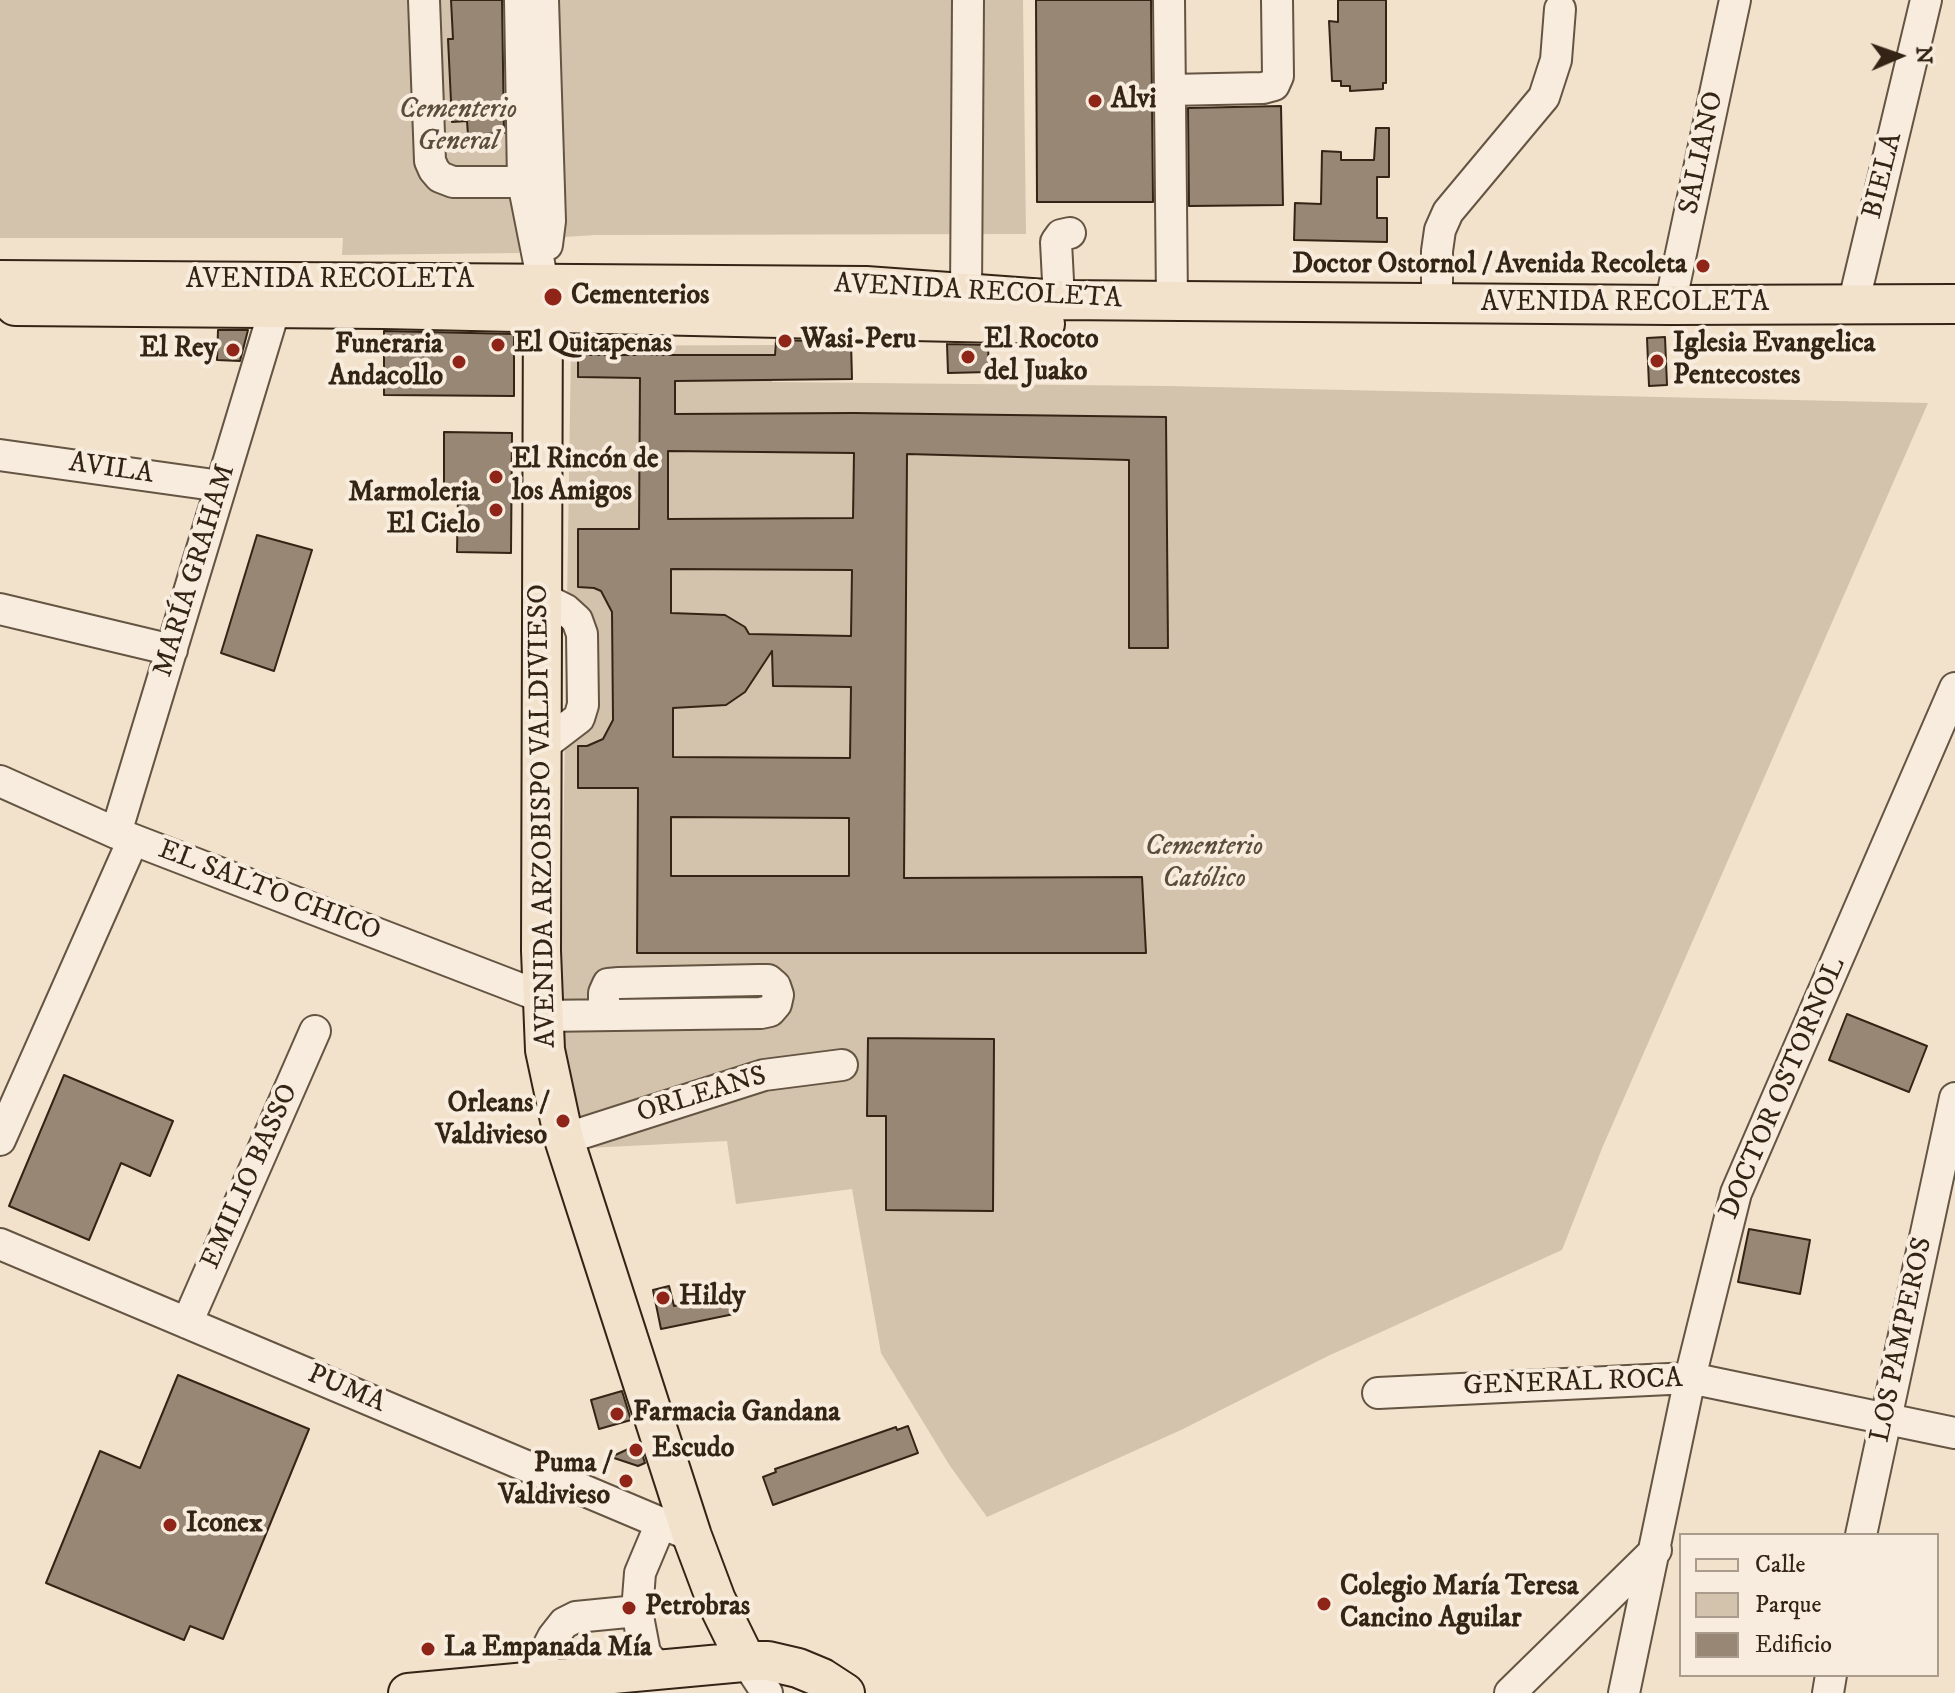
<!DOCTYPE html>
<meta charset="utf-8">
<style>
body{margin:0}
#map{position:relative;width:1955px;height:1693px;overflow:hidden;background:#f3e2cb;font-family:"IM FELL DW Pica",serif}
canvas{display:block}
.legend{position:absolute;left:1679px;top:1533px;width:260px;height:144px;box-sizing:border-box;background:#f7ecdd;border:2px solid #a99c8d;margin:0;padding:10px 14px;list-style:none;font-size:24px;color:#342415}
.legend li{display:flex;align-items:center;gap:16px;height:40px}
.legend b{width:40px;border:2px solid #a99c8d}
.north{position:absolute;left:1859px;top:16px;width:80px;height:80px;-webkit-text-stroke:6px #f7ecdd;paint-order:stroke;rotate:88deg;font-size:22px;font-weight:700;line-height:32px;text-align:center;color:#342415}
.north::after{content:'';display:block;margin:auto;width:28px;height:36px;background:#342415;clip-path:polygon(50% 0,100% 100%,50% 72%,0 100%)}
</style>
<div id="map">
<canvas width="1955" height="1693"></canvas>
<ul class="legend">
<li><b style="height:10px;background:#f3e2cb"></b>Calle</li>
<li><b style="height:22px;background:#d3c2ac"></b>Parque</li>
<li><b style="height:22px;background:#978774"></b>Edificio</li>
</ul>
<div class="north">N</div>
</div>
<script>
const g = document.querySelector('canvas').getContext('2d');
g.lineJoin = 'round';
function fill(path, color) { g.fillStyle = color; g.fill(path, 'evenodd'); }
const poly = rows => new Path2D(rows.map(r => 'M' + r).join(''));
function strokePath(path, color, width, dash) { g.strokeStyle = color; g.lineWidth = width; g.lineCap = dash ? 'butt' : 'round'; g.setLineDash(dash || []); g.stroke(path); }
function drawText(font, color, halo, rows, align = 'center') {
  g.font = font + ' "IM FELL DW Pica",serif'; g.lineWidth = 8; g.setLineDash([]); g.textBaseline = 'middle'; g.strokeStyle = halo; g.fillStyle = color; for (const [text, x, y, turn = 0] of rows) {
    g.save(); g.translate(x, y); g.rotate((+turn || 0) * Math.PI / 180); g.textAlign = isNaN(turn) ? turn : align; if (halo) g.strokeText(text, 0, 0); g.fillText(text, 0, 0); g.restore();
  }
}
fill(poly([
 [0,0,1023,0,1026,234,595,235,520,240,519,253,342,255,343,238,0,238],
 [774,345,772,382,1167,386,1928,403,1603,1146,1562,1250,1328,1356,1181,1430,987,1517,950,1466,881,1353,852,1189,736,1204,727,1141,588,1148,560,1052,571,346]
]), '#d3c2ac');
const building = poly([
 [451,0,502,0,504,133,468,135,467,121,452,122,448,39,453,39,451,0],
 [1036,0,1151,0,1153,202,1037,202,1036,0],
 [1338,0,1386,0,1386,83,1383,83,1383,89,1350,91,1350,86,1341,86,1341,81,1332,81,1329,21,1338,22,1338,0],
 [1281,106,1283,205,1189,206,1188,108,1281,106],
 [1376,128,1389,128,1389,177,1377,177,1377,218,1387,218,1387,242,1294,240,1295,203,1321,204,1322,151,1341,152,1341,160,1374,160,1376,128],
 [218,330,248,330,240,361,217,360,218,330],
 [384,331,514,334,514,396,384,395,384,331],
 [1665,337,1667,385,1649,386,1647,338,1665,337],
 [776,340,851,342,852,379,675,381,675,414,854,413,1166,417,1168,648,1129,648,1129,460,907,454,904,878,1142,877,1146,953,637,953,638,788,578,788,578,746,587,746,603,739,613,720,612,612,601,591,594,588,578,587,578,529,639,529,640,378,578,377,578,355,775,355,776,340],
 [668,451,854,453,853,518,668,519,668,451],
 [671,569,852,570,851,636,749,634,745,627,725,615,671,613,671,569],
 [772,651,773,686,851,687,850,758,673,757,673,708,726,705,745,692,772,651],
 [671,817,849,818,849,876,671,876,671,817],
 [947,344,988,345,989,372,948,373,947,344],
 [444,432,512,433,511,553,457,552,458,497,444,497,444,432],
 [257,535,312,550,274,671,221,653,257,535],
 [1847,1014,1927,1046,1909,1092,1829,1060,1847,1014],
 [868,1038,994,1039,993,1211,886,1210,886,1116,867,1116,868,1038],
 [64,1075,173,1121,150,1176,121,1163,89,1240,9,1206,64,1075],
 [1749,1229,1810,1240,1800,1294,1738,1282,1749,1229],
 [669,1286,674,1306,730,1295,734,1314,661,1329,653,1290,669,1286],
 [178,1375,309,1429,223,1639,190,1626,184,1640,46,1583,100,1451,140,1468,178,1375],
 [622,1391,631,1420,599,1429,591,1400,622,1391],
 [908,1426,918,1453,773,1505,763,1477,776,1472,775,1469,896,1427,897,1430,908,1426],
 [639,1444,645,1463,638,1466,611,1457,639,1444]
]);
fill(building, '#978774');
strokePath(building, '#342415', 2);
const minor = poly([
 [424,0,430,161,434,170,440,177,453,182,523,182],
 [520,0,523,182,543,283],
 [543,0,550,221,547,245],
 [1169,0,1172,300],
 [1170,90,1263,88,1274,85,1278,76,1277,0],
 [966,293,968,0],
 [1059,300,1056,242,1061,235,1070,233],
 [1437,304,1437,251,1440,230,1448,212,1544,97,1556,60,1560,9],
 [1670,305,1735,0],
 [1853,305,1926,0],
 [0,455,221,486],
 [0,609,172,650],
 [541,747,579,718,583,705,582,634,577,620,566,610,542,598],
 [0,781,116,833,542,997],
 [116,833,275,308],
 [542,1016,761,1013,770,1011,776,1004,778,995,775,986,768,980,758,980,619,983,608,984,604,993,604,1015],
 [564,1139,764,1075,842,1065],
 [0,1140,133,840],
 [0,1244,692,1536],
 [187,1323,315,1031],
 [1378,1393,1690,1378,1955,1433],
 [1861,1535,1955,1098],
 [746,1661,767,1693],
 [659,1670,645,1653,637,1611,640,1573,661,1523],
 [536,1681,541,1660,553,1637,564,1623,576,1617,637,1611],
 [1510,1693,1656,1550],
 [1624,1693,1690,1378,1736,1193,1955,688],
 [1828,1693,1831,1675]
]);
const major = poly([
 [0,280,866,286,1059,300,1670,305,1955,304],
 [543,290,541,951,545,1050,564,1139,692,1536,716,1600,746,1661],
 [15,306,383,309,1045,324],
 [408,1693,754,1661,768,1661,798,1668,822,1678,845,1693]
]);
strokePath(minor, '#645442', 34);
strokePath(major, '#342415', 42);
strokePath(minor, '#f7ecdd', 30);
strokePath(major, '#f3e2cb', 38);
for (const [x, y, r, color] of [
 [1095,101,8,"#8f2418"],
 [1703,266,8,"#8f2418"],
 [553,297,10,"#8f2418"],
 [785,341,8,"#8f2418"],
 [498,345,8,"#8f2418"],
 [233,350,8,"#8f2418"],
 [968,357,8,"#8f2418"],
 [1657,361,8,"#8f2418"],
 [459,362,8,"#8f2418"],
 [496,477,8,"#8f2418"],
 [496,510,8,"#8f2418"],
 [563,1121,8,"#8f2418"],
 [663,1298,8,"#8f2418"],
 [617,1414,8,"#8f2418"],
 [636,1450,8,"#8f2418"],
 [626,1481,8,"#8f2418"],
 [170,1525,8,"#8f2418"],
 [1324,1604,8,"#8f2418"],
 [629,1608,8,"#8f2418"],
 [428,1649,8,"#8f2418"]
]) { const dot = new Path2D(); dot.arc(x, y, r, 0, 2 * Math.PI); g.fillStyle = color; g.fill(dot); strokePath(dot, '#f7ecdd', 3); }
drawText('bold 28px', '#342415', '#f7ecdd', [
 ["Alvi",1111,101],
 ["Doctor Ostornol / Avenida Recoleta",1687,266,"right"],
 ["Cementerios",571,297],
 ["Wasi-Peru",801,341],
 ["El Rocoto",984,341],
 ["del Juako",984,373],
 ["El Quitapenas",514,345],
 ["Iglesia Evangelica",1673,345],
 ["Pentecostes",1673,377],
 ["Funeraria",443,346,"right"],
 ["Andacollo",443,378,"right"],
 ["El Rey",217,350,"right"],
 ["El Rincón de",512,461],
 ["los Amigos",512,493],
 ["Marmoleria",480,494,"right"],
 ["El Cielo",480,526,"right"],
 ["Orleans /",547,1105,"right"],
 ["Valdivieso",547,1137,"right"],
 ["Hildy",679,1298],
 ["Farmacia Gandana",633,1414],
 ["Escudo",652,1450],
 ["Puma /",610,1465,"right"],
 ["Valdivieso",610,1497,"right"],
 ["Iconex",186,1525],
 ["Colegio María Teresa",1340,1588],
 ["Cancino Aguilar",1340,1620],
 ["Petrobras",645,1608],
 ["La Empanada Mía",444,1649]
], 'left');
drawText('italic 28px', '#5c4c3b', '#f7ecdd', [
 ["Cementerio",458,111],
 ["General",458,143],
 ["Cementerio",1204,848],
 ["Católico",1204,880]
]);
drawText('28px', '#342415', '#f7ecdd', [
 ["SALIANO",1703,153,-78],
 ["BIELA",1884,176,-76],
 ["AVENIDA RECOLETA",330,281],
 ["AVENIDA RECOLETA",978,293,3],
 ["AVENIDA RECOLETA",1625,304],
 ["AVILA",111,470,8],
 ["MARÍA GRAHAM",196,571,-73],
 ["AVENIDA ARZOBISPO VALDIVIESO",544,816,-91],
 ["EL SALTO CHICO",269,892,21],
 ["DOCTOR OSTORNOL",1784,1089,-67],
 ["ORLEANS",702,1096,-17],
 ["EMILIO BASSO",251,1177,-66],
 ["LOS PAMPEROS",1903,1340,-78],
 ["GENERAL ROCA",1573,1384,-2],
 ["PUMA",346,1390,23]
]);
</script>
